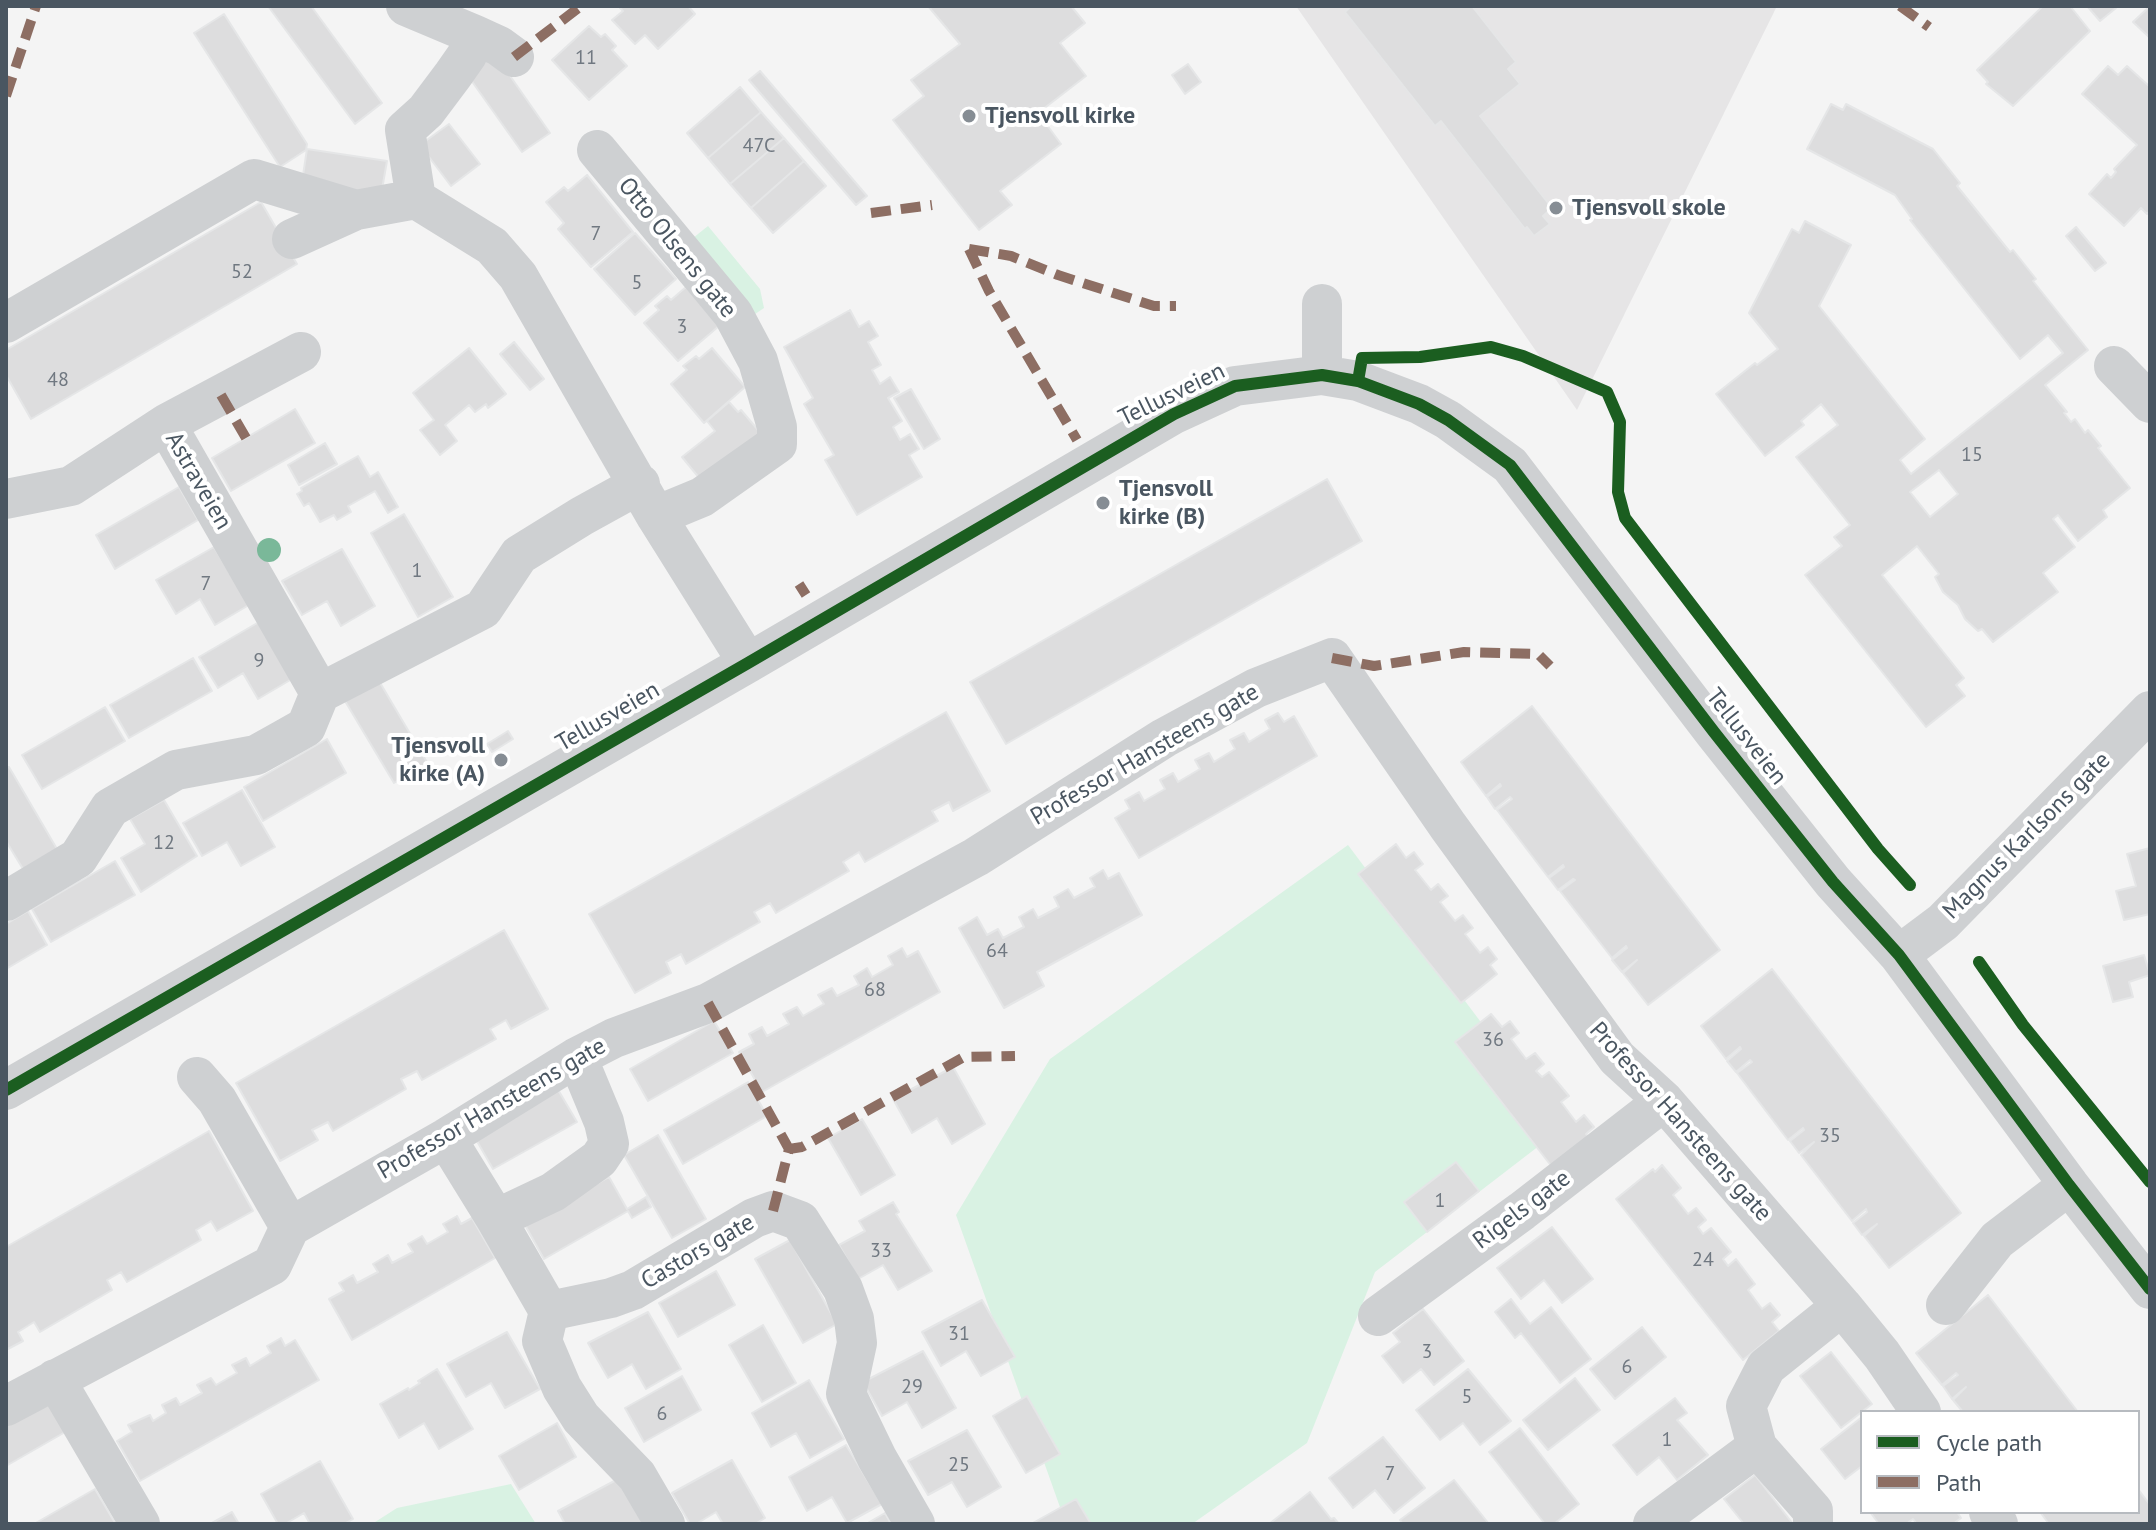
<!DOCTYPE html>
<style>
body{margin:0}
#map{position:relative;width:2156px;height:1530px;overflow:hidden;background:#f4f4f4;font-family:"PT Sans",sans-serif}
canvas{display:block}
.frame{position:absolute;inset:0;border:8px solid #4a5661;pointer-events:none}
.legend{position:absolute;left:1860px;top:1410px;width:280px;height:104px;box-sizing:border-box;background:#fff;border:2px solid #b7bbc0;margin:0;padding:10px 14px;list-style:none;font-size:24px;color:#4a5661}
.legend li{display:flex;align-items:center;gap:16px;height:40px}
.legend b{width:40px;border:2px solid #b7bbc0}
</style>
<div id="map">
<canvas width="2156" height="1530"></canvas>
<div class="frame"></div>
<ul class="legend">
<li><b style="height:10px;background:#1b5e20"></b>Cycle path</li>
<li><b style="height:10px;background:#8d6e63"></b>Path</li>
</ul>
</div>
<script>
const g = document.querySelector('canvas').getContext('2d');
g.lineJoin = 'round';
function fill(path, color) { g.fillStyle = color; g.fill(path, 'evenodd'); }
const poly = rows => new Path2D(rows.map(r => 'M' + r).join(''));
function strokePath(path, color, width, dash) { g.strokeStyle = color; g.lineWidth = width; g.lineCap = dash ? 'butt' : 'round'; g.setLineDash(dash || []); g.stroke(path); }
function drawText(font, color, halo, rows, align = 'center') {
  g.font = font + ' "PT Sans",sans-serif'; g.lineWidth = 8; g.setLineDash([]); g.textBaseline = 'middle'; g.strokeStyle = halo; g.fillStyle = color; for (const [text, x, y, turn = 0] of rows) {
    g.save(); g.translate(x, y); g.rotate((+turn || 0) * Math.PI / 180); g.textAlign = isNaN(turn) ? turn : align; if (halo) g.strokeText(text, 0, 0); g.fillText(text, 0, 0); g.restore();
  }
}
fill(poly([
 [1296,6,1777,6,1577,410]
]), '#e6e5e6');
fill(poly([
 [708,226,760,289,764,308,749,318,688,242],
 [1348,845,1561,1129,1375,1272,1307,1443,1192,1524,1066,1524,956,1215,1050,1059],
 [511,1484,536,1524,372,1524,397,1508]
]), '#d9f2e3');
const building = poly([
 [268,6,311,6,382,103,355,124,268,6],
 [622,6,688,6,695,14,658,49,645,35,635,44,612,20,623,11,620,8,622,6],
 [928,6,1071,6,1085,23,1060,43,1086,76,1038,113,1061,144,1000,191,1012,205,979,230,893,120,924,96,911,80,960,44,928,6],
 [1472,6,1516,62,1508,69,1520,84,1480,116,1552,208,1543,216,1550,224,1534,236,1527,227,1525,229,1441,121,1435,126,1345,12,1351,6,1472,6],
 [2043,6,2070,6,2090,31,2013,106,1986,84,1988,82,1977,70,2043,6],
 [2087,6,2114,6,2116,8,2100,21,2087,6],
 [2150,6,2150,38,2133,22,2150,6],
 [224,14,307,144,306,150,280,167,194,33,224,14],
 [589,26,601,37,605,34,616,46,612,50,627,66,589,100,552,60,589,26],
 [494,53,550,133,522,152,466,73,494,53],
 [1188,64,1201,82,1185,94,1172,75,1188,64],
 [2108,66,2118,75,2127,66,2150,87,2150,211,2147,214,2141,208,2124,226,2089,194,2107,174,2111,178,2116,172,2114,169,2137,145,2082,94,2108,66],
 [760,71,867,196,856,205,749,80,760,71],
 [740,87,761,112,708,158,687,133,740,87],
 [1831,104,1843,110,1846,104,1933,149,1960,183,1957,186,2010,252,2013,250,2036,279,2033,281,2088,350,2045,385,2067,412,2064,413,2071,422,2075,419,2085,433,2088,430,2101,446,2098,448,2130,488,2103,510,2107,517,2078,541,2058,515,2053,519,2075,547,2043,573,2058,592,1993,642,1982,629,1978,631,1965,619,1958,605,1943,592,1935,577,1939,574,1917,546,1882,575,1964,678,1956,685,1965,696,1926,727,1805,575,1842,546,1834,537,1850,525,1796,457,1838,425,1821,404,1801,421,1804,425,1765,456,1716,394,1755,363,1757,365,1778,349,1749,313,1792,229,1799,233,1805,221,1851,245,1819,306,1925,439,1900,460,1911,474,2063,353,2048,335,2020,359,1910,220,1912,219,1895,195,1807,149,1831,104],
 [1939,470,1958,494,1930,517,1910,492,1939,470],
 [761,112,784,138,730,184,708,158,761,112],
 [449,124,480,164,451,186,420,145,449,124],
 [784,138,804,161,751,208,730,184,784,138],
 [307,149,387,161,381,195,302,182,307,149],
 [804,161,826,186,773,233,751,208,804,161],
 [587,175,633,232,591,267,558,229,564,223,546,202,564,187,568,191,587,175],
 [261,202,297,264,31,419,6,375,6,350,261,202],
 [2076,227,2106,263,2095,271,2066,236,2076,227],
 [635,233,676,279,635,315,594,269,635,233],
 [686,287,719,326,678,361,644,323,659,310,655,306,667,296,671,300,686,287],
 [850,310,859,327,869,321,878,336,868,342,881,365,872,370,880,384,890,377,899,392,888,398,902,421,893,427,900,440,910,434,919,449,909,455,922,477,857,515,825,460,834,455,804,404,813,398,784,347,850,310],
 [514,342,544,379,530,390,500,354,514,342],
 [469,348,506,394,488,408,486,404,475,412,469,405,445,425,457,441,440,455,420,430,434,420,413,393,469,348],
 [712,348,745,387,704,423,671,384,687,370,683,366,696,356,699,359,712,348],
 [911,389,940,439,924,449,894,398,911,389],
 [729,402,738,412,741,410,764,437,705,485,682,457,715,431,707,421,729,402],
 [295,409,315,443,231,491,212,458,295,409],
 [325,443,337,464,299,485,288,465,325,443],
 [358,456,370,477,378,472,398,507,388,513,375,491,348,506,351,512,337,520,334,515,320,522,309,503,304,506,297,494,302,491,301,488,358,456],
 [1327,479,1362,541,1006,744,970,682,1327,479],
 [179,487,198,520,115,569,96,535,179,487],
 [404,514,453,597,418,617,371,533,404,514],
 [214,547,249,605,215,625,200,599,176,614,156,580,214,547],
 [342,549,375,606,341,626,327,601,302,615,282,581,342,549],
 [259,622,292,679,258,699,243,673,218,688,199,657,259,622],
 [193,658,212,691,129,738,110,705,193,658],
 [379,681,428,764,394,783,345,701,379,681],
 [1532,706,1720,950,1648,1005,1623,973,1637,960,1622,972,1612,960,1627,948,1626,946,1612,958,1560,891,1575,880,1573,879,1558,890,1549,878,1564,867,1563,865,1548,877,1497,810,1512,799,1510,797,1495,809,1487,797,1501,786,1500,784,1486,796,1461,762,1532,706],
 [105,707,125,741,42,789,22,755,105,707],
 [946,712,990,791,953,811,949,802,932,811,938,821,865,862,859,852,843,862,849,871,776,913,770,903,754,912,760,922,686,964,681,954,666,962,671,973,635,993,589,914,946,712],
 [1278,713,1284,722,1294,716,1317,756,1139,858,1115,818,1130,809,1125,800,1139,792,1144,801,1165,789,1160,780,1173,773,1178,782,1200,769,1195,760,1209,753,1214,762,1235,749,1230,740,1244,733,1249,742,1270,729,1265,720,1278,713],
 [508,731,513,739,492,752,487,744,508,731],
 [327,739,346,773,263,821,244,787,327,739],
 [9,767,57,849,23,869,6,841,6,768,9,767],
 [242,790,275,847,241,866,227,842,202,856,183,823,242,790],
 [164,800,197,856,141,892,121,858,145,844,130,819,164,800],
 [1396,844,1406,858,1414,852,1423,864,1415,870,1431,890,1438,884,1448,896,1440,902,1455,921,1463,915,1473,928,1465,934,1480,953,1488,947,1497,959,1490,965,1497,974,1461,1003,1358,874,1396,844],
 [2150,848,2150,914,2124,920,2116,891,2136,886,2127,854,2150,848],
 [115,861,135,895,51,942,32,909,115,861],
 [1103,870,1108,879,1119,873,1142,915,1037,972,1044,986,1004,1008,959,928,977,917,987,935,998,929,1003,938,1024,927,1019,917,1033,909,1038,918,1059,907,1054,897,1068,889,1074,898,1095,887,1090,878,1103,870],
 [28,911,47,945,6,969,6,924,28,911],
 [504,930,548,1009,511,1029,506,1020,490,1029,496,1039,422,1080,417,1071,401,1079,406,1089,333,1131,328,1122,312,1130,318,1140,280,1161,236,1083,504,930],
 [902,948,907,957,918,951,940,992,762,1092,739,1052,754,1044,749,1034,762,1027,767,1036,789,1024,783,1014,797,1007,803,1016,824,1004,818,995,832,988,837,996,859,985,854,976,867,968,872,977,893,965,888,956,902,948],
 [2144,955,2150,975,2129,982,2133,997,2113,1002,2103,966,2144,955],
 [1772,969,1961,1213,1889,1268,1864,1236,1877,1224,1862,1235,1853,1223,1867,1212,1866,1209,1852,1221,1801,1155,1814,1142,1799,1153,1790,1141,1804,1130,1803,1128,1788,1140,1737,1073,1752,1062,1750,1060,1736,1072,1727,1061,1741,1049,1740,1047,1726,1059,1701,1026,1772,969],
 [1491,1014,1502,1027,1510,1021,1519,1033,1511,1039,1526,1059,1535,1053,1544,1064,1536,1071,1542,1077,1549,1072,1569,1096,1561,1102,1576,1122,1584,1115,1594,1127,1586,1134,1593,1143,1556,1172,1455,1042,1491,1014],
 [714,1021,733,1053,648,1101,630,1069,714,1021],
 [953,1067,985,1124,952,1144,937,1118,912,1133,893,1099,953,1067],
 [748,1082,767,1116,683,1164,664,1130,748,1082],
 [557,1088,577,1122,493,1169,474,1136,557,1088],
 [862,1119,895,1175,861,1195,828,1138,862,1119],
 [209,1131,253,1211,217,1231,211,1221,196,1230,201,1240,127,1282,121,1272,107,1280,112,1290,40,1332,34,1322,18,1332,23,1341,6,1350,6,1247,209,1131],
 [658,1135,706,1219,672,1238,624,1155,658,1135],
 [1456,1162,1479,1191,1427,1232,1404,1202,1456,1162],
 [1662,1165,1681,1188,1673,1195,1688,1214,1696,1208,1706,1220,1698,1227,1703,1234,1711,1228,1731,1252,1723,1259,1728,1266,1736,1259,1755,1284,1748,1290,1762,1309,1770,1303,1780,1315,1772,1322,1779,1331,1743,1360,1616,1199,1653,1169,1655,1172,1662,1165],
 [609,1177,627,1209,646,1197,651,1207,632,1218,628,1211,544,1259,525,1225,609,1177],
 [893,1202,899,1212,896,1214,932,1271,898,1290,883,1265,858,1279,839,1245,865,1231,859,1221,893,1202],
 [457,1216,461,1224,472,1218,495,1258,352,1340,329,1299,344,1291,339,1283,353,1275,357,1283,378,1272,373,1264,388,1255,392,1263,413,1252,408,1244,422,1236,427,1244,448,1232,443,1224,457,1216],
 [1552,1227,1593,1279,1562,1303,1544,1280,1521,1299,1497,1268,1552,1227],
 [790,1240,837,1324,803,1343,755,1259,790,1240],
 [716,1271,735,1305,678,1337,659,1303,716,1271],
 [1988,1295,2078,1412,1963,1412,1953,1400,1966,1387,1952,1399,1943,1386,1958,1375,1956,1373,1942,1385,1916,1353,1988,1295],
 [1511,1299,1530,1324,1551,1307,1591,1359,1560,1383,1521,1333,1515,1338,1495,1312,1511,1299],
 [982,1300,1015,1357,981,1376,966,1351,941,1366,922,1332,982,1300],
 [1423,1309,1464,1361,1434,1385,1421,1369,1403,1383,1382,1356,1400,1342,1393,1333,1423,1309],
 [648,1312,681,1369,646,1389,632,1364,608,1378,588,1343,648,1312],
 [763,1325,796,1383,762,1402,729,1345,763,1325],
 [1642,1327,1666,1357,1615,1399,1590,1369,1642,1327],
 [507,1332,540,1389,505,1408,491,1383,466,1397,447,1364,507,1332],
 [281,1338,285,1346,295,1340,319,1380,140,1481,117,1441,132,1432,128,1425,150,1415,153,1421,166,1413,162,1405,176,1398,180,1405,202,1393,197,1385,211,1378,216,1385,237,1373,232,1365,246,1358,250,1366,271,1353,267,1346,281,1338],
 [923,1351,956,1408,922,1428,907,1402,882,1416,863,1382,923,1351],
 [1831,1352,1872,1404,1841,1428,1800,1376,1831,1352],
 [437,1369,473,1429,439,1449,424,1423,399,1438,380,1404,408,1388,409,1390,420,1383,418,1381,437,1369],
 [1468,1369,1511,1421,1480,1445,1463,1423,1440,1440,1416,1410,1468,1369],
 [682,1376,701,1410,644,1442,625,1408,682,1376],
 [1575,1378,1600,1410,1548,1450,1523,1420,1575,1378],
 [809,1380,844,1439,810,1458,796,1433,771,1447,752,1413,809,1380],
 [1027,1396,1060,1454,1026,1473,993,1416,1027,1396],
 [48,1397,67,1431,6,1466,6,1421,48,1397],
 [1675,1398,1687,1413,1677,1420,1708,1455,1677,1480,1659,1457,1637,1475,1613,1445,1675,1398],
 [1862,1417,1862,1466,1845,1479,1821,1449,1862,1417],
 [557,1423,576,1457,519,1490,499,1456,557,1423],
 [1520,1428,1579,1504,1554,1524,1545,1524,1489,1452,1520,1428],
 [967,1430,1001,1487,967,1507,952,1482,928,1495,908,1461,967,1430],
 [1383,1437,1425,1488,1394,1513,1375,1490,1353,1508,1329,1478,1383,1437],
 [846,1445,882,1504,847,1523,832,1497,807,1511,789,1477,846,1445],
 [732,1460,765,1518,755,1524,723,1524,716,1512,696,1524,690,1524,672,1493,732,1460],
 [320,1461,353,1519,344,1524,310,1524,304,1513,285,1524,278,1524,261,1494,320,1461],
 [1755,1475,1793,1524,1744,1524,1724,1499,1755,1475],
 [618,1479,643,1524,565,1524,558,1511,618,1479],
 [1454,1480,1489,1524,1403,1524,1400,1520,1454,1480],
 [95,1489,115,1523,34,1524,95,1489],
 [2138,1489,2150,1505,2150,1524,2049,1524,2040,1512,2138,1512,2138,1489],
 [1310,1492,1331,1519,1334,1518,1339,1524,1269,1524,1310,1492],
 [1076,1499,1091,1524,1031,1524,1076,1499],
 [232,1512,239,1524,210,1524,232,1512],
 [1870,1512,1957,1512,1961,1518,1953,1524,1917,1524,1913,1519,1906,1524,1879,1524,1870,1512],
 [885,1513,891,1524,866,1524,885,1513]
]);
fill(building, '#ddddde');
strokePath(building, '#e5e6e7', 2);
strokePath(poly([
 [406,6,475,35,467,55,453,75,426,111,405,130,416,199],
 [475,35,499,46,514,57],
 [597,150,733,314,758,361,777,427,777,444,702,497,656,516],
 [292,239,356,210,416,199,492,246,518,276,656,516,748,663],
 [6,323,254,179,356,210],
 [2114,366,2150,403],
 [1322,375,1322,304],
 [166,424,301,352],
 [6,499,71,486,166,424,320,693,306,727,283,740,256,755,176,770,110,808,78,858,6,901],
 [320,693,483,609,519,555,582,516,640,484],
 [1899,955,1943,922,2150,711],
 [197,1077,217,1100,290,1227,446,1138,577,1057,614,1038,708,1003,976,857,1164,738,1256,688,1332,658,1448,826,1617,1058,1664,1101,1842,1306,1882,1355,1921,1412],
 [6,1090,748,663,1174,414,1235,386,1322,375,1358,381,1419,404,1448,420,1510,465,1714,732,1833,882,1899,955,2069,1185,2150,1289],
 [446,1138,496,1219,549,1311,542,1341,562,1388,581,1418,637,1476,665,1524],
 [496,1219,553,1192,599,1159,609,1144,604,1122,577,1057],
 [1946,1305,1997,1240,2069,1185],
 [549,1311,611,1298,633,1290,754,1218,773,1211,800,1221,843,1289,854,1319,857,1343,846,1394,877,1458,915,1524],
 [1378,1316,1522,1211,1664,1101],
 [55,1379,140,1524],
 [6,1406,272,1265,290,1227],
 [1757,1447,1813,1511,1813,1524],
 [1989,1512,1998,1524],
 [1653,1524,1757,1447,1746,1406,1766,1367,1842,1306]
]), '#ced0d2', 40);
strokePath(poly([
 [1900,6,1929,27],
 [514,57,581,6],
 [6,96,36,6],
 [871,213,932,205],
 [969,249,989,291,1077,440],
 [969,249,1011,256,1058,275,1154,306,1176,306],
 [221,395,246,438],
 [799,584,806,595],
 [1332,658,1374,666,1464,652,1538,654,1550,666],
 [708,1003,789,1149],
 [773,1211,789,1149,802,1147,964,1057,1015,1056]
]), '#8d6e63', 10, [20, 10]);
strokePath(poly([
 [1358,381,1362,358,1420,357,1491,347,1523,356,1607,392,1620,422,1618,492,1625,518,1878,849,1910,885],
 [1979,962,2023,1025,2150,1182],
 [6,1090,748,663,1174,414,1235,386,1322,375,1358,381,1419,404,1448,420,1510,465,1714,732,1833,882,1899,955,2069,1185,2150,1289]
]), '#1b5e20', 12);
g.fillStyle = '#7ab899';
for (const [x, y] of [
 [269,550]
]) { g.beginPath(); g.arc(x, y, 12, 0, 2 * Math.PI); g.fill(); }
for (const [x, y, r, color] of [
 [969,116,8,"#868d94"],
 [1556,208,8,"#868d94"],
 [1103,503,8,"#868d94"],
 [501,760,8,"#868d94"]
]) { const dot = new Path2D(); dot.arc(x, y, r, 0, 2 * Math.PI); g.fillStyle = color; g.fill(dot); strokePath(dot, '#fff', 3); }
drawText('20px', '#707881', null, [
 ["11",586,58],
 ["47C",759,146],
 ["7",596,234],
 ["52",242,272],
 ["5",637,283],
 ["3",682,327],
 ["48",58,380],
 ["15",1972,455],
 ["1",417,571],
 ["7",206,584],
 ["9",259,661],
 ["12",164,843],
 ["64",997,951],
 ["68",875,990],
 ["36",1493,1040],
 ["35",1830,1136],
 ["1",1440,1201],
 ["33",881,1251],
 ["24",1703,1260],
 ["31",959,1334],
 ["3",1427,1352],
 ["6",1627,1367],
 ["29",912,1387],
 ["5",1467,1397],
 ["6",662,1414],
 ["1",1667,1440],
 ["25",959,1465],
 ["7",1390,1474]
]);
drawText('bold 24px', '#4a5661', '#fff', [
 ["Tjensvoll kirke",985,116],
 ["Tjensvoll skole",1572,208],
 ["Tjensvoll",1119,489],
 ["kirke (B)",1119,517],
 ["Tjensvoll",485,746,"right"],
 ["kirke (A)",485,774,"right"]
], 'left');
drawText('24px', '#4a5661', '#fff', [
 ["Otto Olsens gate",677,248,51],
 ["Tellusveien",1172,395,-26],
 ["Astraveien",198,481,60],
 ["Tellusveien",608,717,-30],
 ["Tellusveien",1746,737,52],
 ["Professor Hansteens gate",1145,755,-30],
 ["Magnus Karlsons gate",2027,836,-45],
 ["Professor Hansteens gate",492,1109,-30],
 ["Professor Hansteens gate",1680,1122,48],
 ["Rigels gate",1522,1210,-37],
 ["Castors gate",698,1252,-30]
]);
</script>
